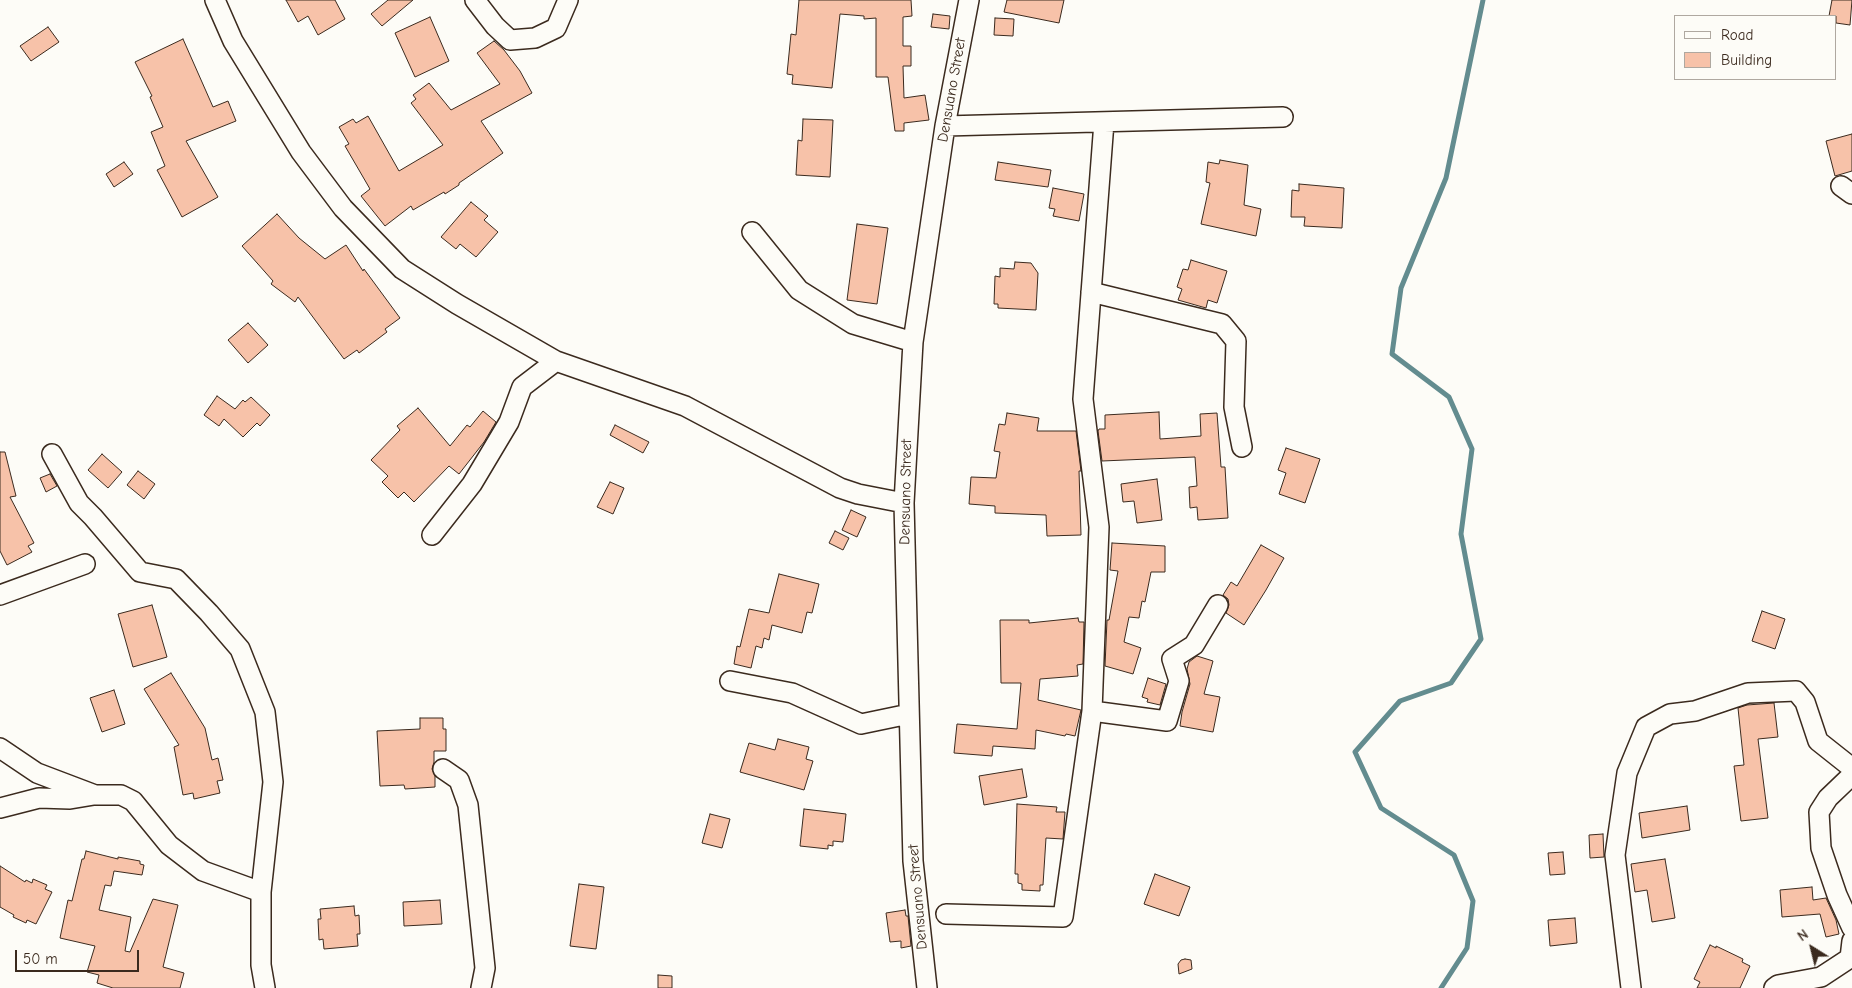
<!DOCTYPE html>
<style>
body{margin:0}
#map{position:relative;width:1852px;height:988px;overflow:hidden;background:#fdfcf7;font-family:"Comic Neue",sans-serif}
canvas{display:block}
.legend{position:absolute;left:1674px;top:15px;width:162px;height:65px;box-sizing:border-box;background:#fdfcf7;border:1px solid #afa8a0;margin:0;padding:6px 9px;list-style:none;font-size:15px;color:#3b2a1e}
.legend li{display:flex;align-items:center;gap:10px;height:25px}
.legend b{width:25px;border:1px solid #afa8a0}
.north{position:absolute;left:1787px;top:923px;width:50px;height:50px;-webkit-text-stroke:4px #fdfcf7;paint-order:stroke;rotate:324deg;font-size:14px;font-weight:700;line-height:20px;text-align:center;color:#3b2a1e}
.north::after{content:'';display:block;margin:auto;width:18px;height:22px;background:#3b2a1e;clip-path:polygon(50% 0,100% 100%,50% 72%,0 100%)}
.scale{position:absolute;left:15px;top:950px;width:124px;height:22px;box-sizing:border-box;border:2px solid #3b2a1e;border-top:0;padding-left:6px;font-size:15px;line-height:18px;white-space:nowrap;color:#3b2a1e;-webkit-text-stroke:4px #fdfcf7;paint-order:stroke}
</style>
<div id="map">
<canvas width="1852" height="988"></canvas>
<ul class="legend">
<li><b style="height:6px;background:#fdfcf7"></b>Road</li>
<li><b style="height:14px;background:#f7c2a9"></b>Building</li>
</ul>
<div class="north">N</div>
<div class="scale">50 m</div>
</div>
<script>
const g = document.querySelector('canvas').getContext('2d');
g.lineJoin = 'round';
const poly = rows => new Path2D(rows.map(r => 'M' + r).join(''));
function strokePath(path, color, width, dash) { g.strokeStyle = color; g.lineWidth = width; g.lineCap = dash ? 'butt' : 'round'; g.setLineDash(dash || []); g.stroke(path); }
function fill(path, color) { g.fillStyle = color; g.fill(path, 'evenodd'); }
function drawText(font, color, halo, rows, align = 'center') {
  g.font = font + ' "Comic Neue",sans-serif'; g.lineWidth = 4.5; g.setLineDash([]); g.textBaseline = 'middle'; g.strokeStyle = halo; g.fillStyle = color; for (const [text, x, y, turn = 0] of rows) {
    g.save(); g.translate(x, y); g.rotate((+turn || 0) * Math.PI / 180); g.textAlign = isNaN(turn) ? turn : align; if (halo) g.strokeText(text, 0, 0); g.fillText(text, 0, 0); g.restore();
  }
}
strokePath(poly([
 [1441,988,1467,948,1473,901,1454,855,1381,808,1355,752,1400,701,1451,683,1481,639,1461,534,1472,449,1449,397,1392,354,1401,288,1446,178,1483,0]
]), '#638c8f', 5);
const building = poly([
 [286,0,335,0,345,19,318,35,308,16,298,22,286,0],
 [388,0,413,0,382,26,371,14,388,0],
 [799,0,911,0,912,16,903,17,903,46,911,46,911,66,903,66,904,98,925,95,929,120,904,123,904,131,895,131,888,77,876,77,876,18,864,19,864,16,840,14,832,88,792,84,793,75,787,74,791,34,796,35,799,0],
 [1007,0,1064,0,1059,23,1004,12,1007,0],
 [1832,0,1852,0,1850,25,1836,23,1836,16,1829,16,1832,0],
 [933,14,950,16,949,29,931,27,933,14],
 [430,17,449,61,415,77,395,33,430,17],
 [995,18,1014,19,1013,36,994,35,995,18],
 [48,27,59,42,31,61,20,46,48,27],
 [183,39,213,107,228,101,236,121,186,141,218,197,182,217,157,170,165,166,151,132,163,127,150,97,152,96,135,62,183,39],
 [494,41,504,50,520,71,532,93,481,121,503,153,459,183,459,185,445,194,444,192,413,210,411,206,385,226,361,196,370,189,345,146,349,144,339,127,353,119,356,123,368,116,399,171,443,145,411,103,416,99,413,95,429,83,451,110,500,84,477,53,494,41],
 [803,119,833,120,830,177,796,175,798,140,802,141,803,119],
 [1852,134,1852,171,1835,176,1826,141,1852,134],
 [1220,160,1248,165,1244,205,1261,209,1256,236,1201,224,1210,183,1206,182,1208,162,1219,164,1220,160],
 [124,162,133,174,114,187,106,174,124,162],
 [998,162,1051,170,1048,187,995,180,998,162],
 [1299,184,1344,188,1342,228,1304,226,1305,217,1291,217,1292,190,1299,191,1299,184],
 [1053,188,1084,194,1079,221,1053,216,1055,209,1049,208,1053,188],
 [471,202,488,216,484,220,498,232,476,257,460,244,456,249,441,237,471,202],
 [277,214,299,238,325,259,346,245,363,271,364,269,400,318,385,329,387,332,359,353,357,350,344,359,298,297,295,302,271,284,273,281,242,246,277,214],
 [857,224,888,228,877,304,847,300,857,224],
 [1191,260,1227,271,1217,303,1208,300,1206,308,1178,300,1182,289,1177,287,1183,269,1188,270,1191,260],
 [1015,262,1031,263,1038,273,1036,310,998,308,998,304,994,304,995,276,1000,277,1000,268,1014,269,1015,262],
 [248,323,268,345,248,363,228,340,248,323],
 [217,396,235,409,243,400,245,402,251,397,270,415,260,426,257,423,243,437,224,419,219,426,204,415,217,396],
 [418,408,450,446,467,425,470,427,483,411,496,422,484,442,459,474,449,466,414,502,404,492,398,498,382,482,388,476,371,460,400,430,397,426,418,408],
 [1159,412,1160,439,1201,436,1200,414,1217,413,1221,467,1225,467,1228,518,1198,520,1197,507,1190,508,1189,487,1197,486,1195,457,1102,461,1098,431,1099,429,1105,429,1105,415,1159,412],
 [1007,413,1039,418,1037,431,1076,431,1081,471,1079,471,1081,535,1047,536,1046,515,995,513,995,506,969,504,971,477,996,478,1000,452,994,451,999,424,1005,425,1007,413],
 [615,425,649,442,643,453,610,435,615,425],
 [1286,448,1320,459,1305,503,1279,494,1286,473,1278,470,1286,448],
 [0,452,5,452,16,496,10,497,34,543,28,546,32,552,7,565,0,551,0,452],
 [102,454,122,472,108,488,88,470,102,454],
 [138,471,155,484,144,499,127,485,138,471],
 [50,474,57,486,46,492,40,478,50,474],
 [1157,479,1162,520,1137,523,1134,501,1123,502,1121,484,1157,479],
 [610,482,624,488,613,514,597,507,610,482],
 [851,510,866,517,857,537,842,530,851,510],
 [835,531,849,538,843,550,829,543,835,531],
 [1112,543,1165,546,1165,572,1151,572,1145,602,1142,601,1139,618,1129,617,1124,642,1141,648,1133,674,1105,666,1107,620,1109,620,1118,571,1110,570,1112,543],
 [1261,545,1284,558,1266,590,1244,625,1226,613,1229,605,1228,599,1223,595,1231,582,1237,586,1261,545],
 [779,574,819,584,812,613,807,612,802,633,772,625,769,640,764,638,762,648,756,646,751,668,734,664,737,646,740,647,749,609,769,613,779,574],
 [152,605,167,657,133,667,118,614,152,605],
 [1762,611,1785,619,1775,649,1752,641,1762,611],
 [1078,618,1079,622,1084,622,1083,664,1077,665,1078,676,1040,679,1038,700,1081,710,1075,736,1066,734,1065,736,1036,730,1035,749,993,746,992,756,954,753,957,724,1017,729,1021,683,1001,683,1000,620,1029,620,1029,623,1078,618],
 [1197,656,1213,661,1204,694,1220,697,1213,732,1180,726,1182,712,1190,684,1187,669,1189,662,1197,656],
 [171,673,205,728,212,760,218,758,223,780,217,781,220,793,194,799,193,793,183,795,174,747,179,745,144,689,171,673],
 [1148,678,1166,684,1160,705,1147,702,1148,699,1142,697,1148,678],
 [114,690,125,724,102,732,90,698,114,690],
 [1774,703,1778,737,1758,739,1768,818,1741,821,1734,766,1744,765,1738,708,1747,705,1774,703],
 [420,718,443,718,443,729,446,729,446,751,434,751,434,762,432,769,435,776,435,787,405,789,404,785,380,786,377,731,420,729,420,718],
 [778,739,809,747,806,759,813,761,804,790,740,772,749,743,775,750,778,739],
 [1022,769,1027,797,984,805,979,776,1022,769],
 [1017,804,1057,807,1056,812,1065,812,1063,839,1046,838,1043,885,1040,885,1040,891,1022,890,1022,884,1018,883,1018,874,1015,874,1017,804],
 [1687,806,1690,830,1642,838,1639,813,1687,806],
 [804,809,846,814,843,842,833,841,833,846,828,845,828,849,800,846,804,809],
 [710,814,730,819,722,848,702,843,710,814],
 [1603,834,1604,857,1590,858,1589,835,1603,834],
 [86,851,118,859,118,857,140,861,140,864,144,865,142,875,114,871,111,886,105,885,99,910,131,917,125,951,130,952,153,899,178,905,163,967,184,973,180,988,113,988,97,983,99,975,87,972,95,946,60,938,68,900,72,901,82,859,84,859,86,851],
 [1563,852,1565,874,1550,875,1548,853,1563,852],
 [1665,859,1675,918,1652,922,1647,890,1635,892,1631,864,1665,859],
 [0,866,25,882,26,880,32,883,33,879,47,885,45,889,52,892,36,924,27,920,26,923,13,917,14,915,0,907,0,866],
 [1155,874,1190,887,1179,916,1144,904,1155,874],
 [579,884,604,887,596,949,570,946,579,884],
 [1812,887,1813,900,1826,898,1836,920,1839,934,1826,937,1820,914,1782,917,1780,890,1812,887],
 [440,900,442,924,404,926,403,902,440,900],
 [354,906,355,916,359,915,360,934,357,934,358,946,324,949,323,939,319,940,318,919,321,919,320,909,354,906],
 [905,910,906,916,908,916,911,946,901,948,901,941,890,942,886,913,905,910],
 [1575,918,1577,943,1550,946,1548,920,1575,918],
 [1710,945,1716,948,1716,946,1743,959,1742,962,1750,966,1740,988,1697,988,1700,982,1694,979,1710,945],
 [1185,959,1191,960,1192,969,1179,974,1178,964,1181,960,1185,959],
 [658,975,672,976,672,988,658,988,658,975]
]);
fill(building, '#f7c2a9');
strokePath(building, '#3b2a1e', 1);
const minor = poly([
 [215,0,233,41,301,152,343,208,402,269,457,304,556,361,685,406,840,488,858,494,904,503],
 [475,0,495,26,510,40,535,38,556,28,568,0],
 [945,126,1283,117],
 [1841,186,1852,194],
 [752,232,799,290,853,324,913,342],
 [1091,292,1222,324,1236,341,1234,407,1242,447],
 [52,454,79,503,93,517,140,572,176,579,209,613,240,649,265,712,273,782,261,892,261,965,265,988],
 [432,535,472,484,509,422,522,387,556,361],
 [0,595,85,564],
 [730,681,792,693,861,724,909,714],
 [1092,711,1167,721,1179,681,1172,659,1194,645,1218,605],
 [0,748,37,773,95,795,121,795,133,801,169,845,203,871,261,892],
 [443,769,459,780,468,805,485,968,481,988],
 [1852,775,1828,798,1819,812,1821,848,1837,895,1852,928],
 [0,808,39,798,70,799,94,795],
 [946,914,1063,917,1092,711,1099,527,1083,399,1104,122],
 [927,988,913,861,904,503,913,342,945,126,969,0],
 [1631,988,1615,855,1627,773,1646,727,1670,714,1695,711,1748,693,1796,691,1805,702,1818,741,1852,768],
 [1774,988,1778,985,1821,977,1850,958,1852,941]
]);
strokePath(minor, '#3b2a1e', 22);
strokePath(minor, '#fdfcf7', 19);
drawText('15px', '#3b2a1e', '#fdfcf7', [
 ["Densuano Street",952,90,-80],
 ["Densuano Street",906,492,-89],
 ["Densuano Street",918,897,-95]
]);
</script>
